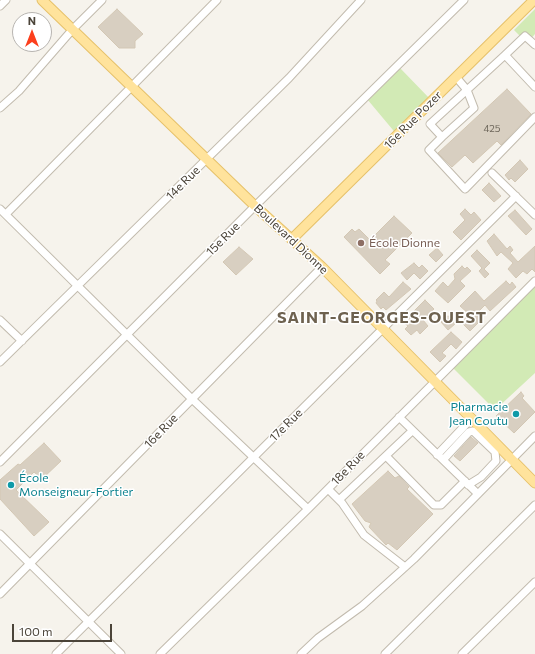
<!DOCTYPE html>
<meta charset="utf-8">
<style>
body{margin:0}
#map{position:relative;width:535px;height:654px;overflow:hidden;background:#f6f3ec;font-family:Commissioner,sans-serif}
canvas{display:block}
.north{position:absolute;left:12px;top:12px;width:40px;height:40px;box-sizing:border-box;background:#fff;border:1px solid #b7b4b0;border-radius:50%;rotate:0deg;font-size:11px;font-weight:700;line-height:16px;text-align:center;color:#4b4439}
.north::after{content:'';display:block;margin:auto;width:14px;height:18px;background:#fc3f1d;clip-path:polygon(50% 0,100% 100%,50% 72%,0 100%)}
.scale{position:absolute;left:12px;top:624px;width:100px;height:18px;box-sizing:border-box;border:2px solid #4b4439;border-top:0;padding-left:5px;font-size:12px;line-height:14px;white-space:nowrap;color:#4b4439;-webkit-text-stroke:3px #fff;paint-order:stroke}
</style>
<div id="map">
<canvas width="535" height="654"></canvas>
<div class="north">N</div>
<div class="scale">100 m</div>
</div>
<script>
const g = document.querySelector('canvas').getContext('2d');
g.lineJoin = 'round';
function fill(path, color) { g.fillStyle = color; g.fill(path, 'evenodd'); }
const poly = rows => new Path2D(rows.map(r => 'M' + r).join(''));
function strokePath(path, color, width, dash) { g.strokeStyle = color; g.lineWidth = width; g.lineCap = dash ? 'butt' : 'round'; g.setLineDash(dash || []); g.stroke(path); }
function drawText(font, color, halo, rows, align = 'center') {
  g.font = font + ' Commissioner,sans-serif'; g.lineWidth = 3; g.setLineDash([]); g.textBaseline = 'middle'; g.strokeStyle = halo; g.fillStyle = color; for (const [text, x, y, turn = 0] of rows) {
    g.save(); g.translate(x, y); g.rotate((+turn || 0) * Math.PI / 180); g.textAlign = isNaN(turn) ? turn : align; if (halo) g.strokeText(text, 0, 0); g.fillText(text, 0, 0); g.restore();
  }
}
fill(poly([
 [535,9,535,34,527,43,514,30],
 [400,68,432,101,398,136,367,99],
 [535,284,535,373,495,410,452,367]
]), '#d2eab5');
const building = poly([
 [117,9,143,34,135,41,135,48,119,48,98,27,117,9],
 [507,89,531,114,501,145,497,141,473,163,465,155,452,167,438,153,507,89],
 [520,160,528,169,515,182,511,178,509,180,505,175,520,160],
 [489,183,501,196,494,202,482,190,489,183],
 [465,209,471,215,474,212,481,220,461,240,453,232,465,220,460,214,465,209],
 [515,210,532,229,526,235,508,216,515,210],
 [394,216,412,233,385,260,390,264,380,274,344,237,352,229,355,232,359,229,370,240,394,216],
 [494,234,507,249,510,246,513,250,510,253,518,262,535,246,535,272,532,269,527,274,523,271,516,278,508,269,513,263,501,252,497,256,487,241,494,234],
 [239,247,253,259,236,275,223,262,239,247],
 [437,248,443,255,436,262,429,255,437,248],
 [477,250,490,263,484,269,489,274,485,278,479,271,482,268,471,256,477,250],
 [414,263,419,268,422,265,428,271,420,279,414,273,407,280,401,273,414,263],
 [462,266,465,269,467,267,471,271,460,281,465,286,448,303,435,291,443,282,448,287,455,279,454,274,462,266],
 [506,281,510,285,512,282,516,287,490,311,485,305,477,313,483,318,470,331,461,322,469,314,460,306,475,291,484,301,506,281],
 [403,282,411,289,386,310,383,307,381,309,376,303,377,301,376,300,384,292,389,297,403,282],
 [425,300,434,309,423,320,428,326,420,334,417,330,411,335,405,329,408,326,403,322,425,300],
 [448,316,455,324,448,330,441,322,448,316],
 [451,332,462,342,456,349,451,344,442,353,446,356,440,362,430,352,451,332],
 [521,392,524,396,522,398,535,412,514,433,496,416,521,392],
 [471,437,478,443,460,461,454,456,471,437],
 [44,443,61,461,42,479,34,472,16,490,49,522,34,536,0,499,0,480,18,464,20,465,44,443],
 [388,471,395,478,399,476,409,487,407,489,433,514,397,550,388,543,386,545,369,527,371,523,365,521,352,504,388,471]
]);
fill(building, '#d8cfc1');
strokePath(building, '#d3c7b4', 1);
const minor = poly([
 [0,6,6,0],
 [505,55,525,36,535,45],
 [535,87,505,55,430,124,442,137,429,150,465,189,535,117],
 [0,108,19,91,72,30,102,0],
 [442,137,474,108,467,90,456,77],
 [492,173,535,215],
 [0,209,192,399,308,509],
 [6,214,217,0],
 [0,320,22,341],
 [0,362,289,78,361,0],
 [399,417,478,494],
 [437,455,472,418],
 [386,456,434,505,441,505,465,481],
 [443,460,469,432,473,431,495,452,496,461,481,477,468,485],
 [0,462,255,206,464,0],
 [328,489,342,503,364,535,405,567],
 [339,500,412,431],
 [0,534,121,654],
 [0,594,322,267],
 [56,654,516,196],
 [160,654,308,509,535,281],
 [301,654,318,638,362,606,414,559,535,436],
 [385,654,535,505],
 [462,654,535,582]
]);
const major = poly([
 [42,0,255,206,322,267,535,483],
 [292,239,534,0]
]);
strokePath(minor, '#c2bbae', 9);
strokePath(major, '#e6c16a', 11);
strokePath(minor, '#fff', 7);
strokePath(major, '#ffe39c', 9);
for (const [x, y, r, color] of [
 [361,243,4,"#8d6e63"],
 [516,414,4,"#0f9aa8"],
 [11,485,4,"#0f9aa8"]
]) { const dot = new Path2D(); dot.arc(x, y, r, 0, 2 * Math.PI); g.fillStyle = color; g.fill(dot); strokePath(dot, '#fff', 1.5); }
drawText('10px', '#6e675b', null, [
 ["425",492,129]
]);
drawText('12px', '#4b4439', '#fff', [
 ["16e Rue Pozer",413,120,-45],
 ["14e Rue",183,183,-45],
 ["15e Rue",223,239,-45],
 ["Boulevard Dionne",291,239,43],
 ["17e Rue",286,425,-45],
 ["16e Rue",161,431,-46],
 ["18e Rue",348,468,-46]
]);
drawText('12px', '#785e54', '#fff', [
 ["École Dionne",369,243]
], 'left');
drawText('12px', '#0d838f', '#fff', [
 ["Pharmacie",508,407],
 ["Jean Coutu",508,421],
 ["École",19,478,"left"],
 ["Monseigneur-Fortier",19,492,"left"]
], 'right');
g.letterSpacing = '1px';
drawText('bold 16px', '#6e6250', '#fff', [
 ["SAINT-GEORGES-OUEST",382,318]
]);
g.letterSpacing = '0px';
</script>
